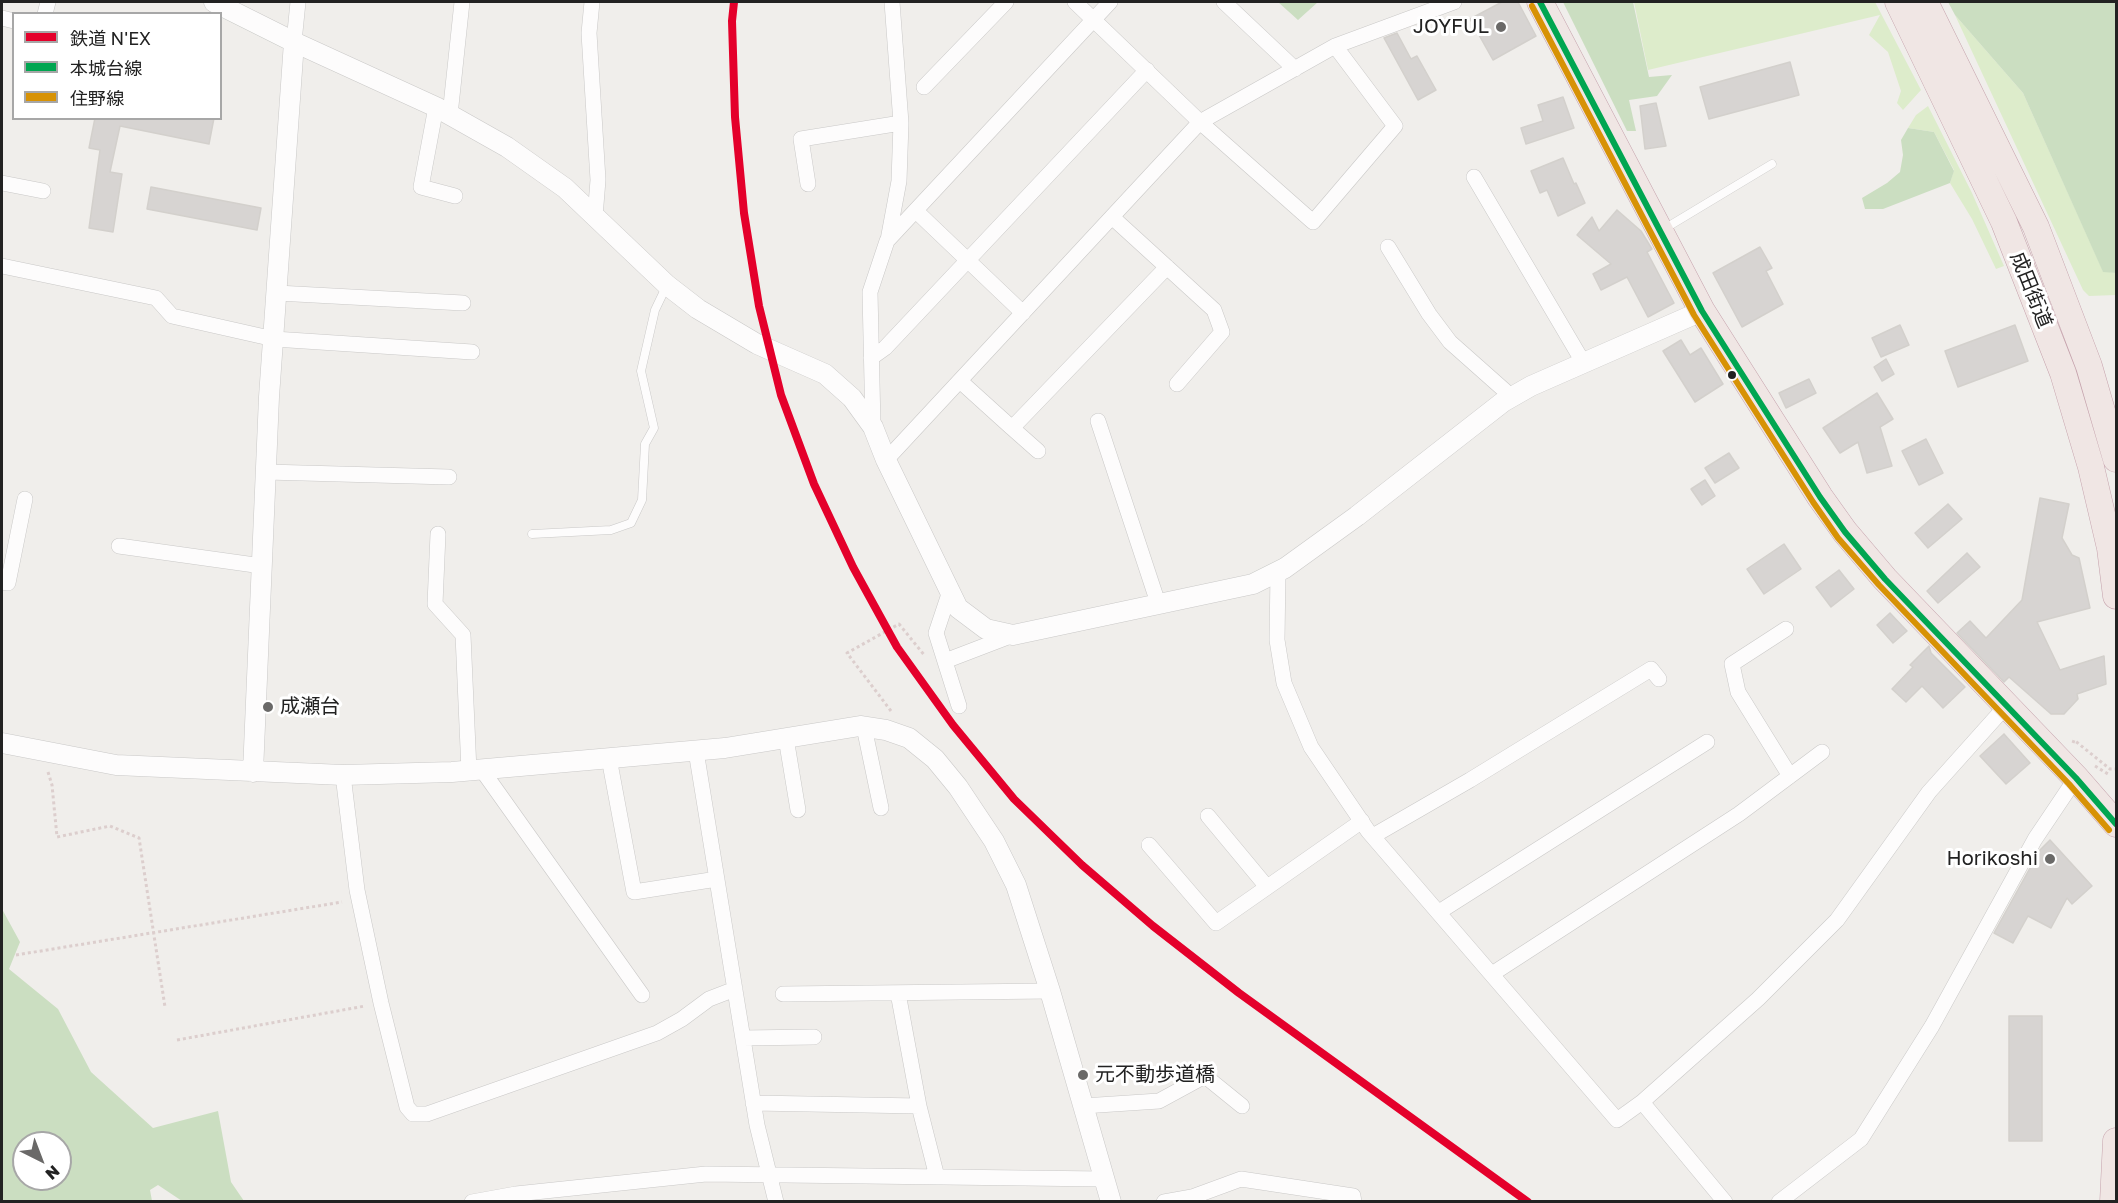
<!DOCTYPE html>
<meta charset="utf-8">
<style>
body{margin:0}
#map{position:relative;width:2118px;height:1203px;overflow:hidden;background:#f0eeeb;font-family:"Golos Text","Noto Sans JP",sans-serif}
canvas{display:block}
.frame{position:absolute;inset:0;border:3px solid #222;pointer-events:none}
.legend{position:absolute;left:12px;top:12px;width:210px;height:108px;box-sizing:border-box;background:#fff;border:2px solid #a7a7a7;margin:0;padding:8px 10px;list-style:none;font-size:18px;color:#222}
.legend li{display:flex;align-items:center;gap:12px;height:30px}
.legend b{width:30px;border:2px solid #a7a7a7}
.north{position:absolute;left:12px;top:1131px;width:60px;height:60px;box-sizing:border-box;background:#fff;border:2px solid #a7a7a7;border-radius:50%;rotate:138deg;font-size:16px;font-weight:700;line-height:24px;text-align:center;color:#222}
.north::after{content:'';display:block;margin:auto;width:21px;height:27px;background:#6a6968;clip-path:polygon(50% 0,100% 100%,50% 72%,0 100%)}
</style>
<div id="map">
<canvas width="2118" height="1203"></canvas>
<div class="frame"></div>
<ul class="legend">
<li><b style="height:8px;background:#e4002b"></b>鉄道 N'EX</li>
<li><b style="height:8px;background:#00a651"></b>本城台線</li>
<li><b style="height:8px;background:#d79205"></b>住野線</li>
</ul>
<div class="north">N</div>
</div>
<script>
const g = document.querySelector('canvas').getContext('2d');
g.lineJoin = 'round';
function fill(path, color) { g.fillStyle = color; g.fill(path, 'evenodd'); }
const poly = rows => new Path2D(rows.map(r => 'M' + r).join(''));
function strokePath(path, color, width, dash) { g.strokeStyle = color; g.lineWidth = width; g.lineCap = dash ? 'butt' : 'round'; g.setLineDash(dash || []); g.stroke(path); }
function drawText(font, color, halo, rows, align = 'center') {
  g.font = font + ' "Golos Text","Noto Sans JP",sans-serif'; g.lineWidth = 6; g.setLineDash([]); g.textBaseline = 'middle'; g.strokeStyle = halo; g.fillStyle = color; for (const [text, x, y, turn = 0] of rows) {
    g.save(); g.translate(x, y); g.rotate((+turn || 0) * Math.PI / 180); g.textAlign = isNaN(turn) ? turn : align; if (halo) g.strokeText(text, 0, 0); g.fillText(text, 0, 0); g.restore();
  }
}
fill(poly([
 [1634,2,1875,2,1921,90,1903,110,1897,103,1901,91,1888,52,1869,35,1880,15,1648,70],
 [1955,15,2023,93,2103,271,2116,273,2116,295,2089,296,2083,290],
 [1928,106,1972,193,2004,266,1996,269,1972,219,1950,183,1954,170,1934,132,1908,128,1916,115]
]), '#ddeccb');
fill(poly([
 [1278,2,1318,2,1298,20],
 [1563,2,1633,2,1649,77,1672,75,1657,96,1629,100,1636,131,1627,131],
 [1948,2,2116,2,2116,273,2103,272,2023,93,1955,15],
 [1908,128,1934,132,1954,171,1950,183,1883,209,1865,209,1862,198,1887,183,1900,172,1903,155,1901,140],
 [2,909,20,942,9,969,58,1009,91,1072,153,1128,218,1111,231,1182,244,1201,182,1201,158,1185,150,1190,152,1201,2,1201],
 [24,1143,60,1143,60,1179,24,1179]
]), '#cbdec1');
const building = poly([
 [1502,2,1518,2,1536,36,1493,60,1470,19,1502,2],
 [1397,33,1411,59,1417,56,1436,90,1418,100,1384,38,1397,33],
 [1790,62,1799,95,1709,119,1700,87,1790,62],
 [1563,97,1574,128,1526,144,1521,128,1543,121,1538,105,1563,97],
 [1656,103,1666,146,1645,149,1640,106,1656,103],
 [95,118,214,118,209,144,120,126,110,172,122,174,113,232,89,228,100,150,89,148,95,118],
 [1563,158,1574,184,1576,183,1585,203,1558,216,1547,190,1540,193,1531,171,1563,158],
 [151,187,261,208,257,230,147,209,151,187],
 [1617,210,1641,231,1652,249,1647,252,1674,303,1648,317,1627,277,1601,290,1593,274,1611,264,1577,235,1592,217,1599,231,1617,210],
 [1760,247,1772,268,1766,271,1783,304,1742,327,1713,273,1760,247],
 [1900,325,1909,345,1881,357,1872,338,1900,325],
 [2015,325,2028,361,1958,387,1945,351,2015,325],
 [1681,340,1690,355,1701,348,1723,384,1695,402,1663,351,1681,340],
 [1886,359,1894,374,1882,381,1874,367,1886,359],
 [1809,379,1816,393,1786,408,1779,393,1809,379],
 [1877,393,1893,419,1880,427,1892,466,1867,473,1858,442,1840,453,1823,428,1877,393],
 [1926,439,1943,473,1919,485,1902,451,1926,439],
 [1729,453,1739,468,1715,483,1705,468,1729,453],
 [1705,480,1715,496,1702,505,1691,489,1705,480],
 [2040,498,2069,504,2062,538,2072,555,2079,558,2090,608,2037,622,2060,670,2104,656,2106,684,2077,694,2078,699,2064,714,2051,714,2009,677,2004,682,1957,633,1970,621,1986,638,2022,600,2040,498],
 [1948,504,1962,519,1928,548,1915,533,1948,504],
 [1784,544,1801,569,1764,594,1747,569,1784,544],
 [1967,553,1980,567,1938,603,1927,591,1967,553],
 [1839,570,1854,589,1831,607,1816,587,1839,570],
 [1890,613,1907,631,1893,643,1877,625,1890,613],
 [1929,646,1931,653,1965,687,1943,708,1922,686,1906,702,1892,689,1913,667,1910,665,1929,646],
 [2004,734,2030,763,2006,784,1980,756,2004,734],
 [2050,840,2092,886,2072,904,2067,898,2051,928,2028,916,2013,943,1994,933,2040,850,2050,840],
 [2009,1016,2042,1016,2042,1141,2009,1141,2009,1016]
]);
fill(building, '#d7d4d2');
strokePath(building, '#d3d0cc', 1.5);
const service = poly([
 [1664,229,1772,164],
 [532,534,611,530,631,523,642,500,645,444,654,428,641,371,655,310,667,285]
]);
const minor = poly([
 [592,2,589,33,598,180,595,217],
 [1075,2,1200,122,1313,222,1395,126,1335,46],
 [1224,2,1295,69],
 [45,14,48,2],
 [2,18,14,21],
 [294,42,298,2],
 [924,87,1006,2],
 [436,107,421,187,455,196],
 [450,115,462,2],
 [1474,177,1583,362],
 [2,183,43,191],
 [808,184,801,139,901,123],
 [916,211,1023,313],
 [1112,217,1214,310,1222,332,1177,384],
 [888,240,899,181,901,123,892,2],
 [1388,247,1429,314,1450,342,1512,397],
 [2,266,156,298,172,316,274,339,472,352],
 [277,293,463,303],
 [871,358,885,348,1147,70],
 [960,381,1012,428,1167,267],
 [1098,421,1158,603],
 [873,427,870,292,887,241,1110,2],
 [1012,428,1038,451],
 [886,460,1200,122,1335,46,1454,2],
 [266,472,449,477],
 [438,534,435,604,463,635,469,771],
 [119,546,262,566],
 [1278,572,1277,640,1284,683,1311,747,1368,831,1617,1120,1642,1102,1758,999,1837,920,1929,792,2006,706],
 [2,582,8,583,25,499],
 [950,591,936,633,959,706],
 [1786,629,1732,664,1738,692,1790,776],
 [945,661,1013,635],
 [864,727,881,808],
 [786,738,798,810],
 [696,751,757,1125,776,1202],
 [609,758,634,892,717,879],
 [482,770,642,995],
 [343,775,357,890,381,1003,407,1107,413,1114,427,1114,657,1033,682,1019,709,999,735,989],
 [1208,816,1267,887],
 [1373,836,1470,780,1651,669,1659,679],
 [1149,845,1216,923,1362,821],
 [1439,912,1707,742],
 [1492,974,1739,814,1822,752],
 [898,993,919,1106,937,1177],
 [783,994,1050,991],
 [743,1038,814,1037],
 [1642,1102,1725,1202],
 [753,1103,919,1106],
 [1083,1106,1159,1101,1205,1076,1242,1106],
 [472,1202,516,1194],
 [513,1202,516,1194,706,1174,1103,1179],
 [1164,1202,1192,1197,1241,1179,1353,1196,1354,1202],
 [1779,1202,1861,1139,1932,1026,2035,839,2076,778]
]);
const tertiary = poly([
 [214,2,294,42,436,107,507,147,565,188,667,285,698,309,757,344,825,374,852,398,873,427,886,460,958,608,986,629,1013,635,1253,584,1285,568,1357,516,1503,402,1531,386,1702,311],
 [2,743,116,765,343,775,452,772,725,748,860,726,886,730,909,738,935,759,958,787,994,841,1016,885,1050,991,1111,1202],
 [253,772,269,397,294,42]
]);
const trunk = poly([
 [1540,2,1702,311,1820,497,1845,532,1885,579,2076,778,2116,824],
 [1898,2,2004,222,2063,373,2091,467,2110,548,2116,596],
 [1925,2,2036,227,2089,366,2116,459],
 [2113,1202,2116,1141]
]);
strokePath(service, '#c9c8c7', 9);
strokePath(minor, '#c9c8c7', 16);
strokePath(tertiary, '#c9c8c7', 21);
strokePath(trunk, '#c5a2ac', 27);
strokePath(poly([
 [891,711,847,653,899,624,925,656],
 [2073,743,2074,740,2110,769,2116,769],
 [2095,766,2108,774],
 [48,772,52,785,57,837,110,826,139,838,165,1007],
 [16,955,342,902],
 [177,1040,365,1006]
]), '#dccecd', 3, [3, 3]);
strokePath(service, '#fdfcfc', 8);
strokePath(minor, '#fdfcfc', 15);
strokePath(tertiary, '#fdfcfc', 20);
strokePath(trunk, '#f0e6e4', 26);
strokePath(poly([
 [1540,2,1702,311,1820,497,1845,532,1885,579,2076,778,2116,824]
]), '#00a651', 6);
strokePath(poly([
 [1532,6,1694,315,1813,502,1838,538,1879,585,2069,784,2109,830]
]), '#d79205', 6);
strokePath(poly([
 [734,2,732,21,735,117,744,213,759,306,781,395,814,484,853,567,897,647,953,725,1014,799,1082,865,1153,926,1239,993,1528,1202]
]), '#e4002b', 8);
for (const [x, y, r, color] of [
 [1501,27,6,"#6a6968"],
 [1732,375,5,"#222"],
 [268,707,6,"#6a6968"],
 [2050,859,6,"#6a6968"],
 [1083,1075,6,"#6a6968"]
]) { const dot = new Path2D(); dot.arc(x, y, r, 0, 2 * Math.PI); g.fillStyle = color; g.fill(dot); strokePath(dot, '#fff', 2); }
drawText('20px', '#222', '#fff', [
 ["JOYFUL",1489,27],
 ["成瀬台",280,707,"left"],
 ["Horikoshi",2038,859],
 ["元不動歩道橋",1095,1075,"left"]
], 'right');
drawText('20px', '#222', '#fff', [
 ["成田街道",2031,290,68]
]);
</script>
